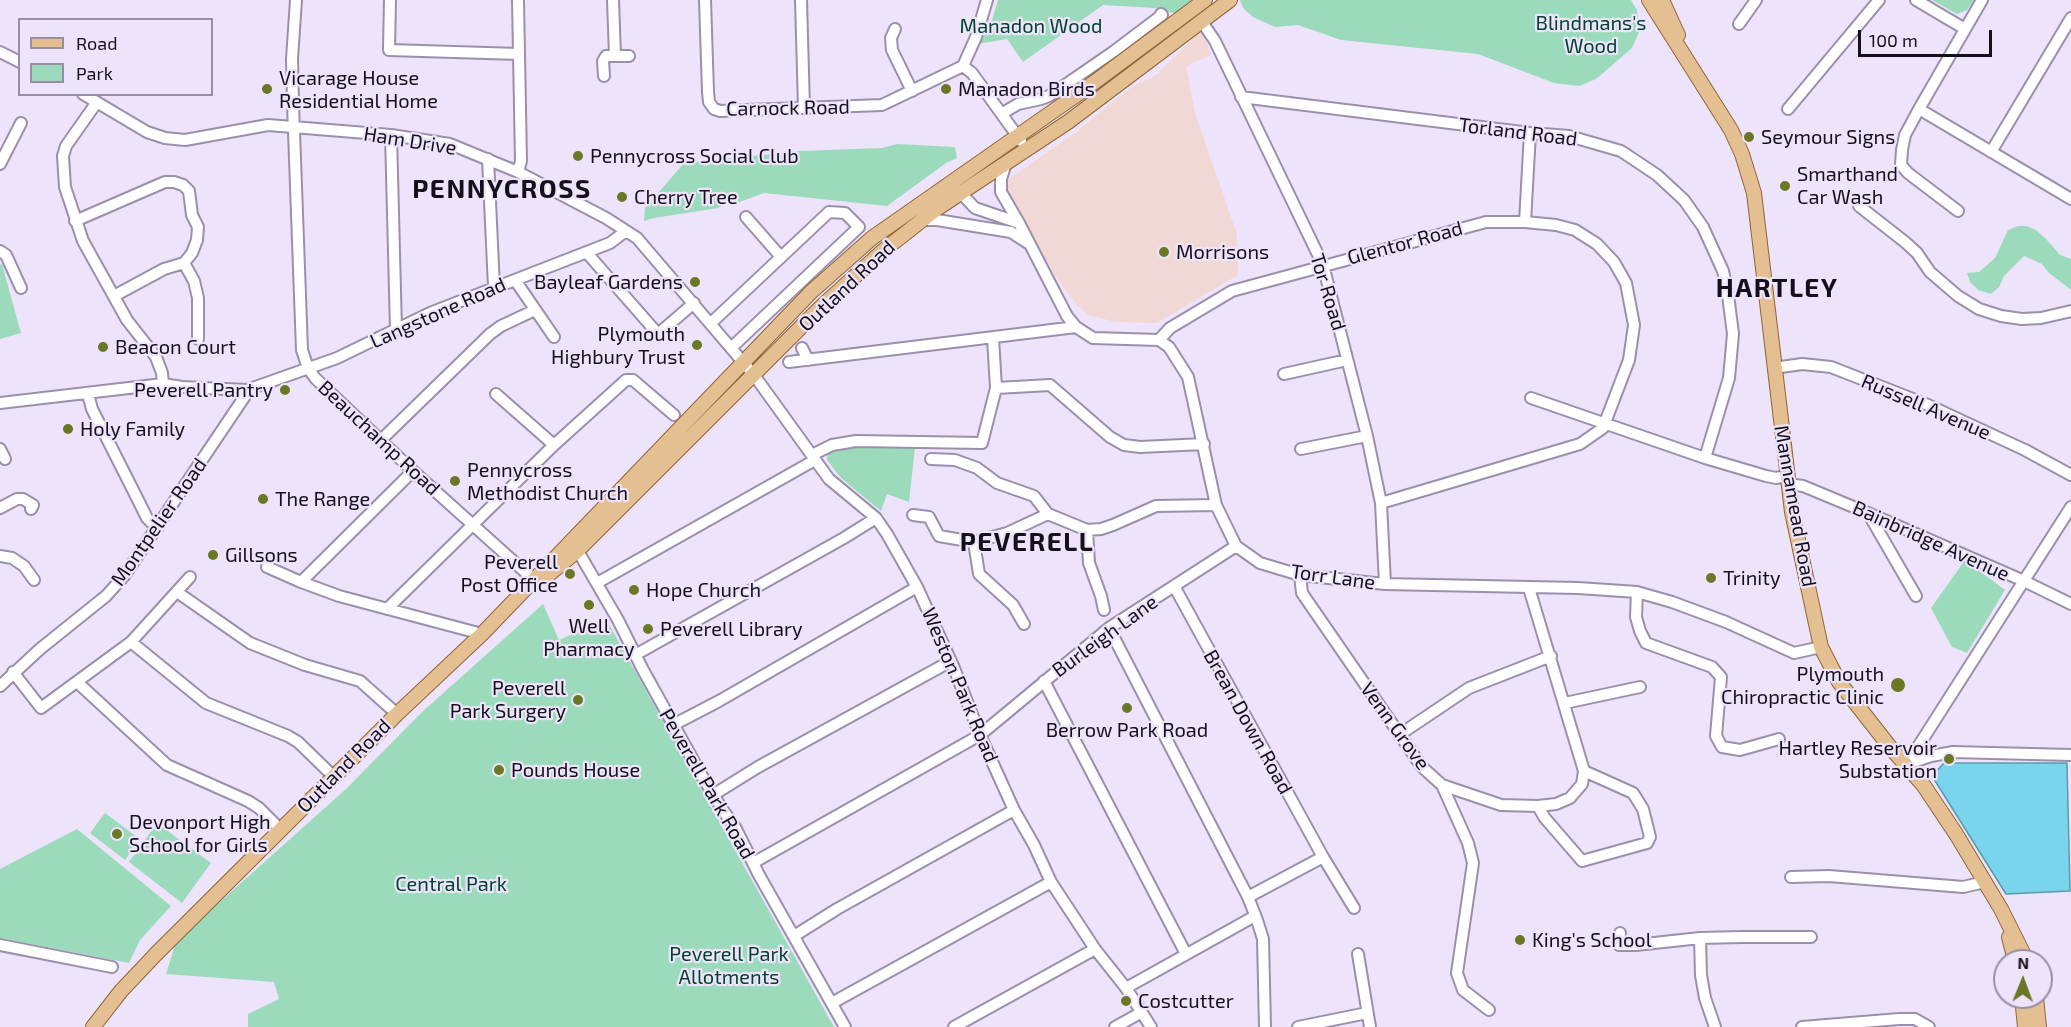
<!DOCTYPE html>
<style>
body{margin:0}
#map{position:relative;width:2071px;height:1027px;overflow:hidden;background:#ede4fc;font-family:"Exo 2",sans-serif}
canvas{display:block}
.legend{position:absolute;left:18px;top:18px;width:195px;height:78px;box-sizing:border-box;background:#ede4fc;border:2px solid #968fa2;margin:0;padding:8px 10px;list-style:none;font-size:18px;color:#14101a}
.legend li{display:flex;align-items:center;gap:12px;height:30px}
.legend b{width:30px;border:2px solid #968fa2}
.north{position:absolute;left:1993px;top:949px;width:60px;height:60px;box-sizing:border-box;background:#ede4fc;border:2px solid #968fa2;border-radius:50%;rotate:1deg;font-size:16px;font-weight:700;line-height:24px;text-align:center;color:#14101a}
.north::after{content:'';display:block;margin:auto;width:21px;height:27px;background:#6a7724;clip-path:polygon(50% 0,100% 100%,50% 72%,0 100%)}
.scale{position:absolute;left:1858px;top:30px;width:134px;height:27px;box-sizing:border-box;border:3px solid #14101a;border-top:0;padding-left:8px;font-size:18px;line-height:21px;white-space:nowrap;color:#14101a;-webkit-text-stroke:4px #ede4fc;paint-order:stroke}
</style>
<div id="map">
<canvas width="2071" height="1027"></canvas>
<ul class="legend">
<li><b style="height:8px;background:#e3bf91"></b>Road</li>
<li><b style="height:16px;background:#9bdaba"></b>Park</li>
</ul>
<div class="north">N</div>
<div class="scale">100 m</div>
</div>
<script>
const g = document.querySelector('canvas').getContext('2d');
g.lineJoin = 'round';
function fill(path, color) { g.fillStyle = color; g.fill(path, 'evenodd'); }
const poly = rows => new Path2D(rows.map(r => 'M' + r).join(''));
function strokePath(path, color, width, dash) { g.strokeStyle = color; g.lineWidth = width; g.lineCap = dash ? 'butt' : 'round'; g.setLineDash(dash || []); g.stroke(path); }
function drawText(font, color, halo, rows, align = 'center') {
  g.font = font + ' "Exo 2",sans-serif'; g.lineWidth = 4.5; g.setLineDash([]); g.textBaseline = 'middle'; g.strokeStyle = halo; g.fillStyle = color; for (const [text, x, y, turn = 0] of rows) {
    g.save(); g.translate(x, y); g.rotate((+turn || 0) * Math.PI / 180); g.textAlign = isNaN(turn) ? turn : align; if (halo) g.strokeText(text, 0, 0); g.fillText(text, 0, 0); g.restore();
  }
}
fill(poly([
 [1202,30,1211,55,1186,66,1195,113,1237,234,1238,275,1157,323,1115,322,1089,315,1078,306,1062,286,1004,192,1005,182,1077,131,1130,88,1156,75]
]), '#f2d8d5');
fill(poly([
 [998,0,1196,0,1177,14,1155,8,1103,5,1023,62,1007,39,978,44,990,27],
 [1240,0,1631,0,1637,10,1640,30,1632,48,1596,79,1579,86,1554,83,1478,54,1341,40,1298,25,1275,27,1253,17,1243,8],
 [1932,0,1974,0,1967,10,1957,14],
 [897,144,955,147,957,158,946,163,887,206,764,193,734,204,727,203,718,208,654,218,644,221,645,208,684,163,801,151,882,148],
 [2018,226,2027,226,2036,230,2046,239,2060,255,2071,259,2071,290,2049,273,2042,264,2024,256,2004,276,1999,287,1991,294,1978,290,1970,282,1967,273,1979,272,1995,258,2008,230],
 [2,264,21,333,0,339,0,265],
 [864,446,915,448,909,502,887,494,881,511,841,478,827,460,828,452],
 [1965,560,2005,590,1967,653,1952,647,1931,608],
 [543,604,559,640,606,619,834,1027,248,1027,248,1014,279,999,274,982,166,974,176,942,184,934,346,789,422,712],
 [105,813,140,839,125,860,90,833],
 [157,823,211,863,182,903,129,862],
 [77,829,171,906,140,940,129,963,0,938,0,869]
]), '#9bdaba');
const water = poly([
 [1944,763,2067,763,2070,891,2006,894,1932,776,1944,763]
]);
fill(water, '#79d5ec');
strokePath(water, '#5b9aad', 1.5);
const minor = poly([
 [296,0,292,59,293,104,302,350,308,368,315,378,413,471,533,579],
 [390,0,389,50,519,54],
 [518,0,521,161,518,172],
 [613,0,615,56],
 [705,0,708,92,709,102,714,109,720,111,882,105,963,66],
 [801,0,804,108],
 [1916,0,1965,29],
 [1202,22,1215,41,1323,265,1367,436,1381,503,1385,584],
 [1739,24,1756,0],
 [895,29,891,38,892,50,912,91],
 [0,52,20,62],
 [963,66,972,73,1021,141],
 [963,66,976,37,987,0],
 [604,76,603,61,606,56,629,56],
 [83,94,147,132,165,138,185,140,268,125,391,135,450,144,518,172,606,218,637,238,754,375,829,479,876,518,887,534,917,587,954,668,980,735,1014,810,1034,845,1051,882,1095,949,1126,988,1151,1027],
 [1241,97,1530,133,1569,136,1621,151,1657,175,1684,200,1703,227,1723,271,1728,295,1733,334,1729,378,1705,458],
 [97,102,66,146,63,156,65,187,83,241,127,320,156,357,162,373,163,384],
 [1788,109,1879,0],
 [1919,109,2071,199],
 [1003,113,1018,104,1041,99,1049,96,1113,52,1162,15,1161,14],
 [391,135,396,330],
 [1991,152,2071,18],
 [488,159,494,287],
 [1006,163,1001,179,1001,192,1019,223,1067,316,1076,327,1093,338,1159,340,1169,347,1188,377,1216,505,1236,546,1260,563,1300,575,1385,584,1578,588,1637,592,1672,602,1726,622,1794,653,1821,647],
 [0,164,21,123],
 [956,188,975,208,1019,223],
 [1859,206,1905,242,1917,253,1930,272,1958,296,1979,309,2001,316,2022,319,2041,318,2071,311],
 [1958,211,1908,173,1901,165,1902,150,1905,135,1919,109,1982,0],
 [746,217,781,257],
 [922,220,937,220,1011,232,1028,243],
 [75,221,165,182,174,182,183,185,189,191,192,215,198,227,197,240,192,253,184,263,164,269,114,296],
 [1525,222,1530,133],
 [0,251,6,255,21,288],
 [587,253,658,334,694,303],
 [184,263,194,281,198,298,198,339],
 [515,280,554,337],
 [711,323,829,212,845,213,859,227,731,348],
 [1159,340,1170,328,1232,291,1486,222,1525,222,1556,225,1575,230,1597,244,1614,262,1626,283,1634,325,1629,360,1603,428,1580,444,1381,503],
 [802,348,808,360],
 [789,362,1076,327],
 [1774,368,1802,364,1831,367,1928,405,2025,450,2071,475],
 [1284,374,1347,360],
 [996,388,1050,385,1110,437,1124,445,1140,447,1204,444],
 [88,394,92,409,135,494,147,518,157,528],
 [496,394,554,445],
 [1531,398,1705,458,1766,476,1776,478,1787,476],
 [0,403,163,384,182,387,247,390,337,358,430,313,610,243,626,231],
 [382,439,490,334,501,326,535,310],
 [0,449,5,459],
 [1301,449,1367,436],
 [812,455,832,445,856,441,982,443,996,388,993,338],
 [931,459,955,460,977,468,997,483,1034,496,1048,514,1087,530,1101,529,1113,525,1156,506,1216,505],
 [1788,484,1803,486,1868,513,2024,581,2071,604],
 [0,508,17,499,23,499,33,505,31,509],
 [1868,513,1916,596],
 [913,515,929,517,939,536,974,542,1007,533,1048,514],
 [1087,530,1089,563,1101,596,1104,610],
 [974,542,979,574,1013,605,1024,624],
 [575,546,618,620,643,670,702,776,722,809,735,827,759,875,845,1027],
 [0,556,12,558,24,566,34,580],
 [267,567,301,582,339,596,482,634],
 [1300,575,1302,593,1422,767,1442,785,1501,805,1538,806,1556,804,1570,798,1582,784,1584,771,1529,588],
 [301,582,413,471],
 [597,583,815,460],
 [1174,586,1323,857,1354,908],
 [177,592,250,643,305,665,360,681,397,714],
 [1637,592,1636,617,1640,631,1646,643,1712,667,1721,677,1716,736,1722,747,1740,750,1779,739],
 [387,609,554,445,626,380,633,380,674,415],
 [1109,628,1248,897,1257,920,1263,939,1265,1027],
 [131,642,206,703,288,736,298,742,333,776],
 [635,655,844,538,876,518],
 [13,672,41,708,131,642,190,577],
 [1044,681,1186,954],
 [77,682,167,765,248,801,259,808,280,829],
 [0,686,40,649,106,596,124,576,245,396,247,390],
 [1565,703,1640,687],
 [673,725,719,701,917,587],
 [1399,735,1469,688,1551,656],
 [1907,764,2071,507],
 [1907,764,1931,756,1953,752,2071,755],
 [1442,785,1468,843,1473,863,1457,973,1463,990,1489,1010],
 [713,795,758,767,951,661],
 [1538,806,1544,817,1582,861,1647,843,1650,837,1643,809,1633,793,1584,771],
 [753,863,980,735,1109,628,1236,546],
 [1791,877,1829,876,1963,887,1985,882],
 [1248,897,1323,857],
 [1620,933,1619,945,1636,945,1700,938,1742,937,1811,937],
 [794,936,837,909,1014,810],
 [1700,938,1701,975,1705,998,1715,1027],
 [0,945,112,967],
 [1358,954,1370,1027],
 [1126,988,1255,916],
 [832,1003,1051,882],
 [954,1027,1095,949],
 [1115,1027,1142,1012],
 [1298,1027,1367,1013],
 [1802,1027,1899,1019,1915,1019,1929,1027]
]);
const major = poly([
 [1649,0,1731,130,1742,154,1754,193,1792,512,1821,647,1839,682,1890,747,1924,786,1956,834,2001,909,2027,961],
 [1662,0,1678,35],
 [548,575,577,551,821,307,884,250,935,210,1068,122,1230,0],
 [2009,937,2015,961],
 [2022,997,2025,1027],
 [2036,997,2039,1027],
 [93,1027,121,991,156,954,397,714,482,634,811,292,872,238,1092,84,1205,0]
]);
strokePath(minor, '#9b90ac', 14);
strokePath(major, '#8f6638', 16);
strokePath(minor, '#fff', 10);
strokePath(major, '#e3bf91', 14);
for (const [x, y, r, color] of [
 [267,89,6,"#6a7724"],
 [946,89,6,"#6a7724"],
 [1749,137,6,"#6a7724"],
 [578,156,6,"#6a7724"],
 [1785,186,6,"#6a7724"],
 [622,197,6,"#6a7724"],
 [1164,252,6,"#6a7724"],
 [695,282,6,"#6a7724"],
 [697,345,6,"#6a7724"],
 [103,347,6,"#6a7724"],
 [285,390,6,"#6a7724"],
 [68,429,6,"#6a7724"],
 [455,481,6,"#6a7724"],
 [263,499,6,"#6a7724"],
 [213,555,6,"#6a7724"],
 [570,574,6,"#6a7724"],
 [1711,578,6,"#6a7724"],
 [634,590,6,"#6a7724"],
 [589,605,6,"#6a7724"],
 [648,629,6,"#6a7724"],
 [1898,685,8,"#6a7724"],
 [578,700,6,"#6a7724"],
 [1127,708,6,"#6a7724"],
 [1949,759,6,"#6a7724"],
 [499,770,6,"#6a7724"],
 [117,834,6,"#6a7724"],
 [1520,940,6,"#6a7724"],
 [1126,1001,6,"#6a7724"]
]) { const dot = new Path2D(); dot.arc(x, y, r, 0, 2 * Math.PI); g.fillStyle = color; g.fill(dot); strokePath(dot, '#ede4fc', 2); }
drawText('20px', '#01432c', '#ede4fc', [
 ["Blindmans's",1591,23],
 ["Wood",1591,46],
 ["Manadon Wood",1031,26],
 ["Central Park",451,884],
 ["Peverell Park",729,954],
 ["Allotments",729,977]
]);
drawText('20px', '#14101a', '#ede4fc', [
 ["Vicarage House",279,78],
 ["Residential Home",279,101],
 ["Manadon Birds",958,89],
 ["Seymour Signs",1761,137],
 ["Pennycross Social Club",590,156],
 ["Smarthand",1797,174],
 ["Car Wash",1797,197],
 ["Cherry Tree",634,197],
 ["Morrisons",1176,252],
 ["Bayleaf Gardens",683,282,"right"],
 ["Plymouth",685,334,"right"],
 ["Highbury Trust",685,357,"right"],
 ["Beacon Court",115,347],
 ["Peverell Pantry",273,390,"right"],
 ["Holy Family",80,429],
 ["Pennycross",467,470],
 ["Methodist Church",467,493],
 ["The Range",275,499],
 ["Gillsons",225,555],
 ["Peverell",558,562,"right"],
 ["Post Office",558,585,"right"],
 ["Trinity",1723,578],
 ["Hope Church",646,590],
 ["Well",589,626,"center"],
 ["Pharmacy",589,649,"center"],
 ["Peverell Library",660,629],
 ["Plymouth",1884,674,"right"],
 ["Chiropractic Clinic",1884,697,"right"],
 ["Peverell",566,688,"right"],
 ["Park Surgery",566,711,"right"],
 ["Berrow Park Road",1127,730,"center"],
 ["Hartley Reservoir",1937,748,"right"],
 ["Substation",1937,771,"right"],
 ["Pounds House",511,770],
 ["Devonport High",129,822],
 ["School for Girls",129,845],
 ["King's School",1532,940],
 ["Costcutter",1138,1001]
], 'left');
drawText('20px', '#14101a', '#ede4fc', [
 ["Carnock Road",788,108,-1],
 ["Torland Road",1518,132,7],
 ["Ham Drive",410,141,9],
 ["Glentor Road",1405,243,-15],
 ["Outland Road",847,286,-43],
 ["Tor Road",1328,292,73],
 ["Langstone Road",438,313,-24],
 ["Russell Avenue",1926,407,23],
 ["Beauchamp Road",379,438,43],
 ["Mannamead Road",1795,506,80],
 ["Montpelier Road",159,522,-55],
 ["Bainbridge Avenue",1931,541,24],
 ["Torr Lane",1333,577,8],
 ["Burleigh Lane",1105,636,-36],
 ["Weston Park Road",960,685,67],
 ["Brean Down Road",1248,722,61],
 ["Venn Grove",1395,726,54],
 ["Outland Road",344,766,-45],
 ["Peverell Park Road",707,784,60]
]);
g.letterSpacing = '1.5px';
drawText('bold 26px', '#14101a', '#ede4fc', [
 ["PENNYCROSS",502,189],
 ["HARTLEY",1777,288],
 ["PEVERELL",1027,542]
]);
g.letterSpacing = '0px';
</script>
